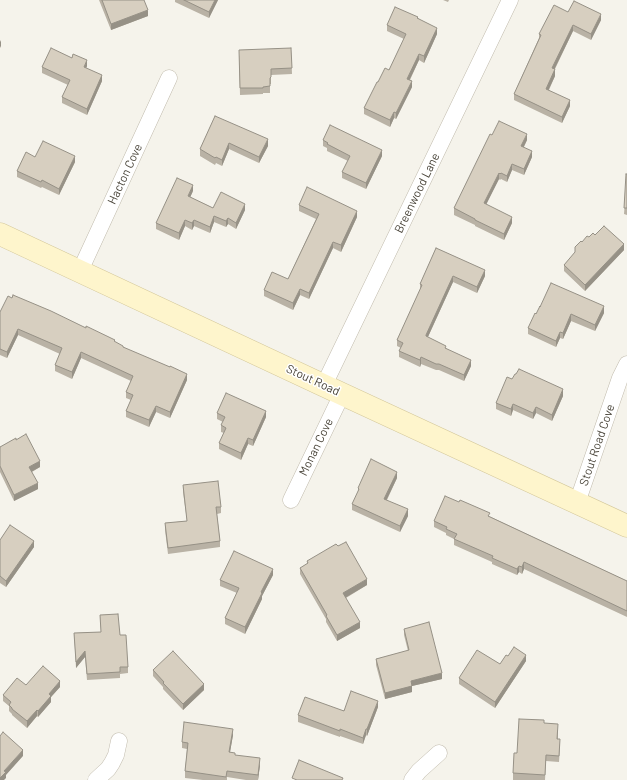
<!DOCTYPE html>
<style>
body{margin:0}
canvas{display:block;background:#f5f3eb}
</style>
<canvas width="627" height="780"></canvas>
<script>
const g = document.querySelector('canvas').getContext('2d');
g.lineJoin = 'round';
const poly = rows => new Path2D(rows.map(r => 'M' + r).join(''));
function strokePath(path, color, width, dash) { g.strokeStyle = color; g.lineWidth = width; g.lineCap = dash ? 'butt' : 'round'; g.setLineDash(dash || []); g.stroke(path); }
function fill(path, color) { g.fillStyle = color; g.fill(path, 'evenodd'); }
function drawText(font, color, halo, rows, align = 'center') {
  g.font = font + ' Barlow,sans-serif'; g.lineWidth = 3; g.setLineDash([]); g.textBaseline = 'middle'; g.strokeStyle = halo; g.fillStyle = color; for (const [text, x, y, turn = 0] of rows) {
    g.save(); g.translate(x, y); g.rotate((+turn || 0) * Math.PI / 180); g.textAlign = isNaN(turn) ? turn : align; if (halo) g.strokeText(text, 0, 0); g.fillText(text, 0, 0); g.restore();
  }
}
const street = poly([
 [80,271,169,78],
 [324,385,510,0],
 [291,500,342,394],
 [577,503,620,378,627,364],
 [96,780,108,769,112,763,116,755,119,741],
 [412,780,419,771,439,753]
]);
const secondary = poly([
 [0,234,342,394,627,526]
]);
strokePath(street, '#c1bbad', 17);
strokePath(secondary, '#d4c89b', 23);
strokePath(street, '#fff', 16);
strokePath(secondary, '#fef5cc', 22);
fill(poly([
 [99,0,144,0,148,16,111,30],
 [175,0,218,0,209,18,175,2],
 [443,0,449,0,448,2],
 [568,12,601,20,591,40,573,31,555,69,555,76,549,90,570,106,562,123,514,100,514,94,539,38,539,34],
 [418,18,437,34,424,63,419,60,410,80,412,87,396,119,394,118,390,127,364,114,364,108,378,82,389,70,404,39,387,31,387,25],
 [291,48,292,74,271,75,271,84,270,84,270,93,263,93,263,94,240,95,239,56],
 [87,66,86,68,102,81,87,115,62,103,62,97,68,85,42,73,42,67],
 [215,116,268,146,259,163,229,149,222,166,216,163,215,165,200,156,200,149],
 [492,135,527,140,524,147,532,157,524,175,512,170,507,182,501,179,500,180,499,179,486,204,512,223,504,240,475,226,475,225,454,215,454,208],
 [323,140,382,156,366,189,342,178,342,172,348,161,327,151,327,148,323,146],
 [35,157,75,162,59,195,42,187,41,188,17,177,17,171],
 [627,174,627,215,624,214],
 [193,191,190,197,213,208,245,210,236,229,228,224,226,227,214,222,210,233,194,226,192,230,185,226,179,240,156,229,156,223],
 [299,205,357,217,341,252,333,248,309,299,300,295,293,310,264,296,264,290,288,279,316,219,299,211],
 [589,237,624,250,585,291,564,271,564,265,575,253,575,247],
 [436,248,485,276,477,293,453,282,428,337,446,348,471,366,464,381,439,370,436,370,421,364,420,367,399,357,399,351,401,348,397,346,397,340,420,290,420,284],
 [0,312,86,328,115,342,123,347,187,380,170,418,156,412,149,427,126,417,126,411,131,400,126,398,126,392,131,381,81,358,72,379,55,371,55,365,60,354,18,335,7,358,0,355],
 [604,313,595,331,571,321,563,339,560,338,556,347,528,334,528,328,536,314],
 [512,379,563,396,552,421,536,413,533,419,513,410,511,416,496,409,496,403],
 [217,413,266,417,253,446,248,444,241,460,219,449,219,443,224,433,221,432,221,425,223,422,217,419],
 [16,440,40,467,32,472,38,489,14,501,0,472,0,447],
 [397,478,387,500,408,516,400,532,352,510,352,504,358,493,358,488],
 [183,485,221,507,221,513,217,514,220,541,220,547,168,554,165,530,165,523,187,521,183,492],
 [459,502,627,581,627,617,524,569,522,574,519,572,517,575,492,564,492,562,454,545,454,539,446,535,446,533,434,527,434,521],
 [0,540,34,547,6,587,0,583],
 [307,561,367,585,346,598,360,628,337,641,326,622,326,619,300,574,300,568,307,564],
 [273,575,262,596,262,599,245,634,225,624,225,618,237,593,220,586,220,580],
 [100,615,120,635,128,667,128,673,120,674,120,678,87,680,85,657,76,668,74,633,101,632],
 [404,629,442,679,412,686,412,692,385,699,376,665,376,659,408,651,404,635],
 [526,661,495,708,459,684,459,678,500,664],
 [153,670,204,690,183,710,163,689,163,687,153,676],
 [26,685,60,687,51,697,51,702,38,717,37,716,27,728,12,715,12,714,9,711,9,706,3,701,3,695],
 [378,707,367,736,366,735,363,744,340,736,340,737,298,722,298,715],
 [544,723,558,730,558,739,560,746,559,762,546,761,545,780,513,780,513,773,517,753],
 [233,735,230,752,235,755,260,765,258,780,246,780,227,777,227,780,203,780,185,778,185,771,187,749,182,748,182,742]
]), '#b9b2a5');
fill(poly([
 [215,0,218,0,209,18,209,12],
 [148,10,148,16,111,30,111,24],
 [601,14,601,20,591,40,591,34],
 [573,25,573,31,552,74,552,68],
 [437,28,437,34,424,63,424,56],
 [1,40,1,46,0,48,0,42],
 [419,54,419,60,407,85,407,79],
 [87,60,87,66,84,73,84,67],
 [555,69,555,76,546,95,546,89],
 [102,75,102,81,87,115,87,109],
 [412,81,412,87,396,119,396,113],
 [570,100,570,106,562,123,562,117],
 [394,112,394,118,390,127,390,120],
 [527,134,527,140,521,152,521,146],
 [268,139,268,146,259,163,259,157],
 [229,143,229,149,222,166,222,160],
 [382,150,382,156,366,189,366,183],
 [532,151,532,157,524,175,524,169],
 [75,156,75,162,59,195,59,189],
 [512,164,512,170,507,182,507,176],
 [499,173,499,179,484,209,484,203],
 [193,185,193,191,188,202,188,196],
 [245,204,245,210,236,229,236,223],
 [357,211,357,217,341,252,341,245],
 [214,216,214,222,210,233,210,227],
 [512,217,512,223,504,240,504,234],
 [228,218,228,224,226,227,226,221],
 [185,220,185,226,179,240,179,233],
 [194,220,194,226,192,230,192,223],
 [333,242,333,248,309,299,309,293],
 [624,244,624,250,585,291,585,285],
 [485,270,485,276,477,293,477,287],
 [453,276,453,282,426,341,426,335],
 [300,289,300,295,293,310,293,303],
 [604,306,604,313,595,331,595,325],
 [571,314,571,321,563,339,563,333],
 [18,329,18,335,7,358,7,352],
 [560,332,560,338,556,347,556,341],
 [81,352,81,358,72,379,72,372],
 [421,357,421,364,420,367,420,360],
 [471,360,471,366,464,381,464,375],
 [187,374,187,380,170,418,170,412],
 [563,389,563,396,552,421,552,415],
 [513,404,513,410,511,416,511,409],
 [156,406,156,412,149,427,149,420],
 [536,407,536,413,533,419,533,413],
 [266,411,266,417,253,446,253,440],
 [248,438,248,444,241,460,241,453],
 [40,461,40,467,29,473,29,467],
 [397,472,397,478,384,505,384,499],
 [38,483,38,489,14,501,14,495],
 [408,509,408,516,400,532,400,526],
 [34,541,34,547,6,587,6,581],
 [524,562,524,569,522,574,522,567],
 [519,566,519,572,517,575,517,569],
 [273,569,273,575,262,596,262,599,245,634,245,627,261,592],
 [367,579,367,585,343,599,343,593],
 [360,622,360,628,337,641,337,635],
 [85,651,85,657,76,668,76,662],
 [526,655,526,661,495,708,495,702],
 [442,673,442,679,412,686,412,692,385,699,385,693,411,681],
 [60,681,60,687,51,697,51,702,38,717,38,711,49,694],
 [204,684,204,690,183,710,183,704],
 [378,701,378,707,367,736,367,729],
 [37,710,37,716,27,728,27,721],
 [233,729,233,735,229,758,229,752],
 [366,729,366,735,363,744,363,738],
 [23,750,23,756,6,775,6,778,4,780,0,780,0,778,4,771],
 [260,758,260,765,258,780,258,775]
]), '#969186');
const building = poly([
 [102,0,144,0,148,10,111,24,102,0],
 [184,0,215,0,209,12,184,0],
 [574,1,601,14,591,34,573,25,552,68,555,69,546,89,570,100,562,117,514,94,541,35,539,34,554,5,568,12,574,1],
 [395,7,418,17,417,18,437,28,424,56,419,54,407,79,412,81,396,113,394,112,390,120,364,108,377,82,378,82,385,68,389,70,406,34,387,25,395,7],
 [51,48,72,58,73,54,87,60,84,67,102,75,87,109,62,97,70,80,42,67,51,48],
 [291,48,292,68,271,69,271,77,270,78,270,86,263,87,263,88,240,88,239,50,291,48],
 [215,116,268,139,259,157,229,143,222,160,216,157,215,158,200,149,215,116],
 [499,121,527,134,521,146,532,151,524,169,512,164,507,176,501,173,500,174,499,173,484,203,512,217,504,234,475,220,475,219,454,208,490,134,492,135,499,121],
 [330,125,382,150,366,183,342,172,350,156,327,144,328,143,323,140,330,125],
 [43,141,75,156,59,189,42,180,41,182,17,171,26,152,35,157,43,141],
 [626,174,627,174,627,208,624,208,626,174],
 [177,178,193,185,188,196,213,208,221,192,245,204,236,223,228,218,226,221,214,216,210,227,194,220,192,223,185,220,179,233,156,223,177,178],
 [307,187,357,211,341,245,333,242,309,293,300,289,293,303,264,290,272,272,288,279,319,214,299,205,307,187],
 [604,226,624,244,585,285,564,265,575,252,575,247,581,241,582,242,587,236,589,237,593,233,595,235,604,226],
 [436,248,485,270,477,287,453,276,426,335,426,336,446,346,445,348,471,360,464,375,439,364,436,364,421,357,420,360,399,351,403,343,397,340,422,285,420,284,436,248],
 [551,283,604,306,595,325,571,314,563,333,560,332,556,341,528,328,535,313,536,314,540,306,540,307,551,283],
 [13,295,51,311,86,328,86,326,115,340,114,341,123,346,123,347,170,367,170,366,187,374,170,412,156,406,149,420,126,411,133,395,126,392,133,376,81,352,72,372,55,365,62,348,18,329,7,352,0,349,0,312,8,296,12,298,13,295],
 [519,369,563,389,552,415,536,407,533,413,513,404,511,409,496,403,507,377,512,379,515,374,516,374,519,369],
 [226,393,266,411,253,440,248,438,241,453,219,443,226,428,221,425,225,417,217,413,226,393],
 [26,434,40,461,29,467,38,483,14,495,0,466,0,447,16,438,16,440,26,434],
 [371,459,397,472,384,499,408,509,400,526,352,504,359,489,358,488,371,459],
 [218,481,221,507,216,507,220,541,168,548,165,523,187,521,183,485,218,481],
 [445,496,459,502,460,500,490,513,488,516,627,581,627,611,524,562,522,567,519,566,517,569,492,558,493,556,454,539,457,534,446,529,447,527,434,521,445,496],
 [10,525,34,541,6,581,0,576,0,540,10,525],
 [346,542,367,579,343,593,360,622,337,635,326,616,327,615,300,568,308,563,307,561,336,544,338,546,346,542],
 [234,551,273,569,261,592,262,593,245,627,225,618,239,588,220,580,234,551],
 [118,614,120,635,126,635,128,667,120,667,120,672,87,674,85,651,76,662,74,633,101,632,100,615,118,614],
 [429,622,442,673,411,681,412,686,385,693,376,659,409,650,404,629,429,622],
 [514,647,526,655,495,702,459,678,477,650,500,664,506,655,508,656,514,647],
 [173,651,204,684,183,704,163,683,164,682,153,670,173,651],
 [43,666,60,681,49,694,51,696,38,711,37,710,27,721,12,709,12,708,9,705,11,702,3,695,17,678,26,685,43,666],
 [351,691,378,701,367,729,366,729,363,738,340,729,340,731,298,715,305,697,344,711,351,691],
 [519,719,544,720,544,723,558,724,557,739,560,739,559,756,546,755,545,775,513,773,514,753,517,753,519,719],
 [184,722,233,729,229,752,235,753,235,755,260,758,258,775,227,771,226,777,185,771,188,743,182,742,184,722],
 [3,732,23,750,4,771,6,772,0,778,0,736,3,732],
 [299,760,343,778,342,780,297,780,292,778,299,760]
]);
fill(building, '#d7cfc0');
strokePath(building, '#969186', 1);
drawText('12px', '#494439', '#fff', [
 ["Hacton Cove",125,174,-65],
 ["Breenwood Lane",417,193,-64],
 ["Stout Road",313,380,25],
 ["Stout Road Cove",597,445,-71],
 ["Monan Cove",316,447,-64]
]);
</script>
